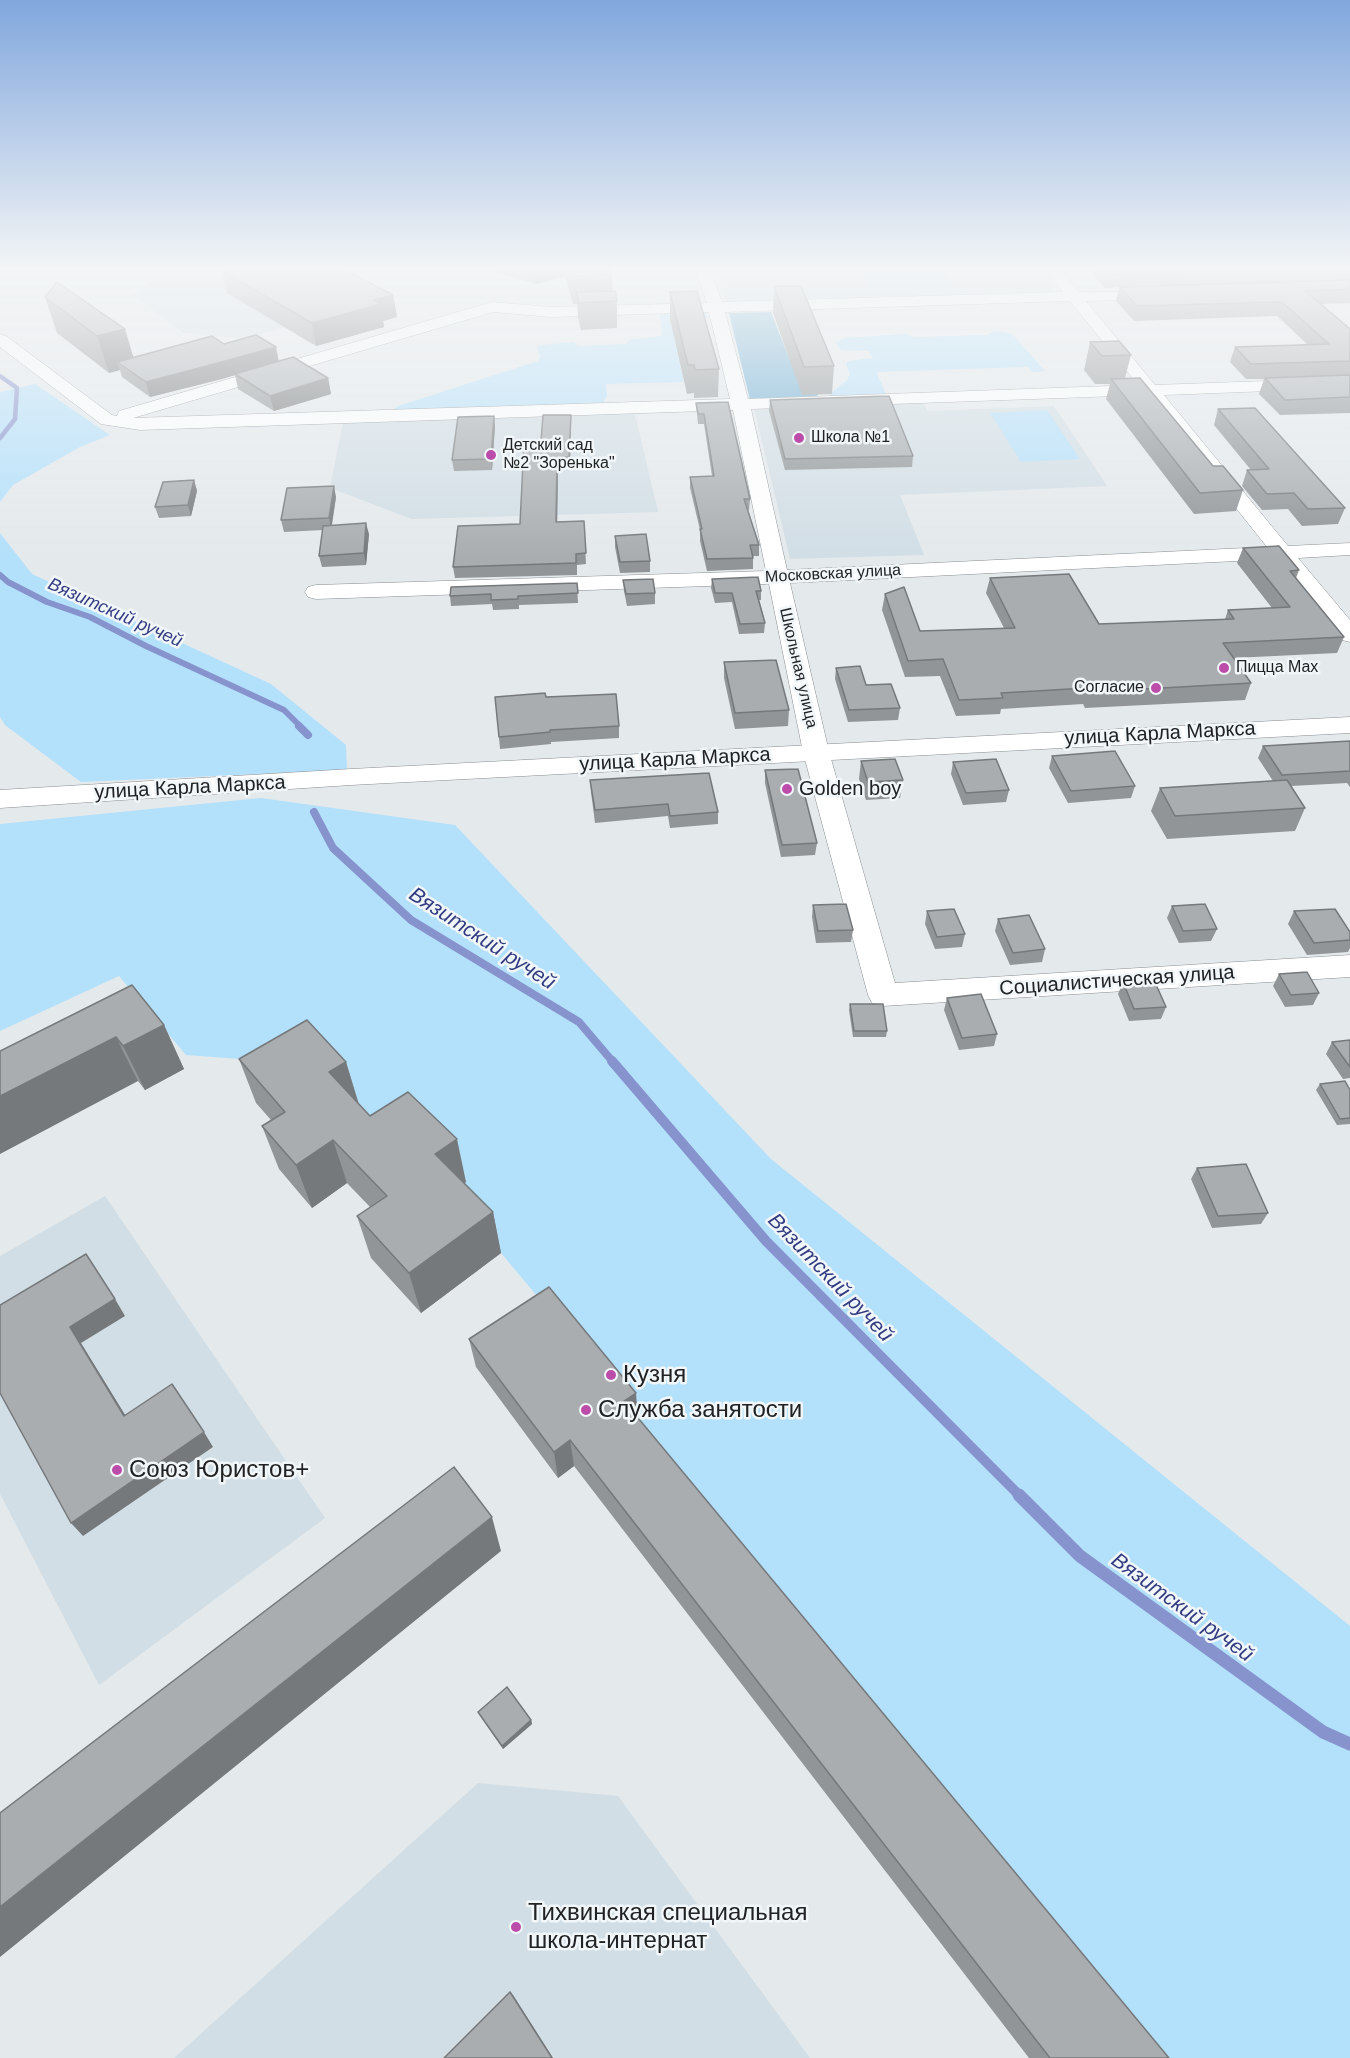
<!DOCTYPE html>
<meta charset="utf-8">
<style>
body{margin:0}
canvas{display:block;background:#e4e9ec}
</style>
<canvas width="1350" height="2058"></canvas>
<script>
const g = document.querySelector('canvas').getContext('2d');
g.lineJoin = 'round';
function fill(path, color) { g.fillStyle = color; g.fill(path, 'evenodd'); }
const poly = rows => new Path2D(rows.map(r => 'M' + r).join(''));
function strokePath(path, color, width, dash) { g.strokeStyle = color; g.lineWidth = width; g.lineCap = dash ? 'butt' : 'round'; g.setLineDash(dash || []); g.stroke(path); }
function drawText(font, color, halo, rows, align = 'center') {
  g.font = font + ' Arial,sans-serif'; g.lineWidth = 5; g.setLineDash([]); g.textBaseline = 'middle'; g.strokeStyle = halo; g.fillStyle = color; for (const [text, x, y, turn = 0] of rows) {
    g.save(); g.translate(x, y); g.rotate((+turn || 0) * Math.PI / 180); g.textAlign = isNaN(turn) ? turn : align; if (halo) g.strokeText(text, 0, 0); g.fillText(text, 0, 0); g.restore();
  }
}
fill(poly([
 [187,270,349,270,375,286,364,306,246,338,183,333,133,295,157,276],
 [718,270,1042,270,1055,286,1053,291,1038,295,729,302,725,299],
 [923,403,928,411,1054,406,1107,486,900,495,924,555,790,559,754,408],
 [635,414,658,512,412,519,330,488,343,422],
 [105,1196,325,1518,99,1685,0,1494,0,1256],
 [478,1783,618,1796,810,2058,174,2058]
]), '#d1dee5');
fill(poly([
 [945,273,953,287,870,289,864,274],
 [702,311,706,312,709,318,670,319,684,382,606,384,607,396,602,405,391,411,398,406,538,361,540,357,537,347,541,345,574,342,578,346,626,344,629,340,661,336,662,334,660,316,662,313],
 [994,331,1009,333,1015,337,1045,371,1032,372,1028,367,876,372,888,398,830,397,831,393,847,380,850,374,846,364,848,361,873,358,869,351,841,350,835,342,844,338,905,334,916,337,988,335],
 [35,384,110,435,80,447,13,485,0,502,0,392],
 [1047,410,1080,459,1021,462,990,413],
 [0,533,32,574,271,684,346,745,347,770,81,782,5,725,0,717],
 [261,798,455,825,771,1159,1350,1626,1350,2058,1142,2058,553,1315,501,1253,445,1196,465,1182,382,1159,321,1065,186,1055,119,976,0,1031,0,824]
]), '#b3e0fb');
fill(poly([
 [771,312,794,371,831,380,815,398,750,400,729,313]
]), '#68abd1');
strokePath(poly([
 [0,376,17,388,15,419,0,438]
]), '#8693cd', 4.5);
strokePath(poly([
 [0,575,8,582,47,602,90,617,146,646,284,710,301,727]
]), '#8693cd', 6);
strokePath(poly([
 [299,726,308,735],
 [314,812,333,848,411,920,579,1022,613,1062]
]), '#8693cd', 8);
strokePath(poly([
 [612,1061,766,1241,1020,1496]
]), '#8693cd', 10);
strokePath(poly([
 [1019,1495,1080,1556,1323,1732,1350,1744]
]), '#8693cd', 13);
const street = poly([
 [696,270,710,270,722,302,1063,292,1046,270,1060,270,1079,292,1165,291,1168,294,1165,297,1160,299,1086,301,1155,385,1350,378,1350,388,1164,395,1288,546,1350,543,1350,555,1298,558,1350,620,1350,642,1342,640,1277,559,790,583,829,752,895,983,1350,955,1350,977,883,1006,872,1003,868,995,803,752,769,584,316,599,308,597,305,592,308,587,316,585,766,571,733,410,140,430,101,424,0,347,0,334,6,336,112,415,117,416,119,411,492,302,551,307,707,303,696,270],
 [1070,301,1138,385,748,399,725,312,1070,301],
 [493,312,551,317,709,312,730,399,133,418,493,312],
 [1146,395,1267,547,787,570,751,409,1146,395]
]);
const primary = poly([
 [1350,717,1350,733,351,785,0,808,0,790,351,769,1350,717]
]);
strokePath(street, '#898d90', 1);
strokePath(primary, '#898d90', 1);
fill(street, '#fff');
fill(primary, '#fff');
fill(poly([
 [224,270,345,270,393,295,397,317,383,321,384,327,316,346,227,293,222,271],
 [488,270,611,270,613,291,617,301,617,328,581,330,578,318,577,304,573,304,565,276,536,284],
 [1093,270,1350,270,1350,303,1322,304,1350,329,1350,413,1280,415,1259,394,1264,379,1246,379,1230,362,1235,347,1308,345,1277,316,1134,321,1116,301,1119,287,1105,288,1092,273],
 [774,286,834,366,832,394,802,395,773,313],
 [670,292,719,369,718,397,694,398,694,393,687,394,670,319],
 [45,297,134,357,224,344,328,378,331,394,274,411,238,389,235,375,150,397,122,377,120,370,109,373,57,333],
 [1090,342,1131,355,1125,378,1213,466,1243,490,1236,511,1194,514,1106,399,1110,384,1095,384,1084,370],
 [770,400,913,456,912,467,785,470,769,411],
 [728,402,750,499,749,510,748,510,759,545,759,556,753,556,753,569,707,571,700,541,700,530,690,488,690,477,712,476,704,424,698,424,696,403],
 [1218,409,1345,508,1338,524,1302,526,1288,509,1262,510,1242,486,1247,470,1251,470,1214,425],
 [571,415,571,425,570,468,558,468,557,522,584,521,586,564,577,565,577,575,455,578,453,567,520,524],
 [495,426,492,470,454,471,452,460],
 [194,480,197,491,191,516,159,518,155,507],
 [336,497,332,525,369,534,366,565,322,567,319,556,323,530,284,532,281,520],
 [615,536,650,561,650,572,620,573,615,547],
 [1243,548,1299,570,1296,578,1344,637,1337,653,1233,658,1251,683,1245,700,1085,708,1083,704,1001,709,1000,714,956,716,940,676,905,677,882,610,885,594,920,631,1004,628,986,593,990,578,1099,624,1225,619,1228,610,1272,608,1237,563],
 [712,579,761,591,761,600,759,600,765,623,764,633,739,634,732,602,715,603,711,588],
 [623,580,655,593,655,604,627,606,624,591],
 [577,583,578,603,519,605,519,609,493,610,492,604,451,606,450,596],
 [724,662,789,710,788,726,735,729,724,678],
 [836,668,866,685,900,708,898,720,848,722,835,679],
 [546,697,619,726,619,738,551,742,551,744,500,749,499,737],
 [1350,741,1350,787,1347,783,1291,786,1305,808,1295,831,1167,839,1151,811,1160,788,1273,781,1258,758,1263,746],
 [1052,756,1135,786,1131,798,1068,803,1049,768],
 [861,761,903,780,900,798,866,800,859,779],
 [953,762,1009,790,1006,802,963,805,951,774],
 [765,770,817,843,815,855,781,857,765,783],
 [590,780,718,812,718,824,670,828,668,816,595,823,591,792],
 [813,905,853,930,851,942,816,943,812,917],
 [1172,906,1217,929,1211,941,1179,943,1167,918],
 [927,911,965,934,962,947,935,949,925,924],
 [1294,911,1350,932,1350,948,1348,952,1307,955,1288,924],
 [998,919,1045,949,1042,962,1010,965,995,931],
 [1279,974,1319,993,1313,1005,1285,1007,1273,986],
 [1123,982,1166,1007,1161,1019,1129,1021,1118,994],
 [947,998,997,1034,994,1046,959,1050,944,1010],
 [850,1004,887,1031,886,1037,853,1037,849,1010],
 [164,1025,184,1069,145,1090,138,1081,0,1051],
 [1350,1040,1350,1078,1343,1079,1326,1054,1332,1042],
 [239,1059,346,1062,359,1104,370,1116,466,1182,464,1183,493,1212,501,1253,421,1313,371,1258,357,1216,370,1207,347,1183,312,1208,279,1169,262,1126,271,1120,256,1103],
 [1320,1084,1350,1090,1350,1124,1337,1125,1316,1090],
 [1197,1168,1268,1213,1261,1224,1212,1228,1191,1179],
 [469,1339,637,1417,1169,2058,1029,2058,574,1466,558,1478,476,1367],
 [478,1712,531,1720,532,1724,503,1749,480,1716]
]), '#919597');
fill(poly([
 [535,270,565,270,565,276,536,284],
 [393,295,397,317,383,321,384,327,316,346,312,323,373,300],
 [125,329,136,366,117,362,120,370,109,373,97,336],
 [276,347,279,362,222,379,150,397,146,382],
 [328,378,331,394,274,411,270,396],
 [571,415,571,425,570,468,569,457],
 [494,416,495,426,492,470,491,459],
 [557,458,558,468,557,533,556,522],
 [194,480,197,491,191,516,188,505],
 [334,486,336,497,331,529,329,518],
 [366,523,369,534,366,565,364,553],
 [164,1025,184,1069,145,1090,123,1046],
 [116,1037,138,1081,0,1154,0,1096],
 [346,1062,359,1106,329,1072],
 [457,1139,466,1182,445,1196,435,1154],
 [333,1140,347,1183,312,1208,296,1165],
 [493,1212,501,1253,421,1313,409,1273],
 [115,1299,125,1316,81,1343,135,1431,124,1416,70,1327],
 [636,1393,638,1419,624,1401],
 [204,1432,213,1447,83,1536,71,1523],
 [570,1440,574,1466,558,1478,554,1452],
 [492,1517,501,1551,0,1957,0,1907],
 [531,1720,532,1724,503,1749,502,1746],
 [510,1992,513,1995,553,2058,552,2058]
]), '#76797b');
const building = poly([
 [227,270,345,270,393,295,373,300,381,304,312,323,222,271,227,270],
 [570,270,611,270,612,275,572,276,570,270],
 [1105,270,1241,270,1108,274,1105,270],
 [1350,280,1350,289,1305,291,1350,329,1350,361,1251,364,1235,347,1329,344,1282,302,1137,306,1120,287,1350,280],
 [57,282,125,329,97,336,45,297,57,282],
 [774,286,801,286,834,366,804,367,774,286],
 [615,291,617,301,579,303,576,292,615,291],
 [697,291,719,369,695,370,694,365,688,365,670,292,697,291],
 [256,335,276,347,218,363,146,382,117,362,212,336,224,344,256,335],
 [1119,341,1131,355,1102,356,1090,342,1119,341],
 [293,357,328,378,270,396,235,374,293,357],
 [1350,375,1350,397,1285,400,1265,378,1350,375],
 [1140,378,1213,466,1223,466,1243,490,1200,493,1111,379,1140,378],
 [889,396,913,456,785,459,770,400,889,396],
 [728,402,750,499,744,499,759,545,750,545,753,558,707,559,700,529,702,529,690,477,714,476,704,414,698,414,696,403,728,402],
 [1255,408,1345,508,1308,509,1294,493,1267,494,1247,470,1269,469,1218,409,1255,408],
 [543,415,571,415,569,457,557,458,556,522,584,521,586,553,576,554,576,563,453,567,458,526,520,524,524,442,541,441,543,415],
 [494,416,491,459,452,460,458,417,494,416],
 [194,480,188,505,155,507,163,482,194,480],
 [334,486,329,518,281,520,287,488,334,486],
 [366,523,364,553,319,556,323,526,366,523],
 [646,534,650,561,620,562,615,536,646,534],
 [1279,546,1299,570,1290,571,1344,637,1223,643,1251,683,1090,692,1087,688,1001,693,1003,698,959,700,943,659,908,661,885,594,904,587,920,631,1015,628,990,578,1069,574,1099,624,1234,619,1228,610,1290,607,1243,548,1279,546],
 [758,577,761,591,756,591,765,623,740,624,732,593,715,593,712,579,758,577],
 [653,579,655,593,626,594,623,580,653,579],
 [577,583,578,593,518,596,518,599,491,600,491,594,450,596,451,587,577,583],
 [776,660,789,710,735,713,724,662,776,660],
 [860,666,866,685,891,684,900,708,849,710,836,668,860,666],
 [545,693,546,697,616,694,619,726,550,730,550,732,499,737,495,697,545,693],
 [1350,741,1350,771,1282,775,1263,746,1350,741],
 [1115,751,1135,786,1071,791,1052,756,1115,751],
 [895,759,903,780,868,782,861,761,895,759],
 [996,759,1009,790,966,793,953,762,996,759],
 [798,769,817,843,782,845,765,770,798,769],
 [709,773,718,812,670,816,668,804,595,810,590,780,709,773],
 [1287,780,1305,808,1175,816,1160,788,1287,780],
 [846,904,853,930,818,931,813,905,846,904],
 [1205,904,1217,929,1183,931,1172,906,1205,904],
 [954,909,965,934,937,937,927,911,954,909],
 [1335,909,1350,932,1350,940,1314,943,1294,911,1335,909],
 [1029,915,1045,949,1013,953,998,919,1029,915],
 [1307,972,1319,993,1291,995,1279,974,1307,972],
 [1154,980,1166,1007,1134,1009,1123,982,1154,980],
 [132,985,164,1025,123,1046,116,1037,0,1096,0,1051,132,985],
 [981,994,997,1034,962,1038,947,998,981,994],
 [850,1004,883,1004,887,1031,854,1031,850,1004],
 [307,1020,346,1062,329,1072,370,1116,408,1092,457,1139,435,1154,493,1212,409,1273,357,1216,387,1196,333,1140,296,1165,262,1126,285,1112,239,1059,307,1020],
 [1350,1040,1350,1067,1332,1042,1350,1040],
 [1345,1081,1350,1090,1350,1118,1340,1119,1320,1084,1345,1081],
 [1246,1164,1268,1213,1218,1216,1197,1168,1246,1164],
 [86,1254,115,1299,70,1327,124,1416,172,1384,204,1432,71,1523,0,1393,0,1305,86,1254],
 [549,1287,636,1393,624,1401,1169,2058,1050,2058,570,1440,554,1452,469,1339,549,1287],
 [454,1467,492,1517,0,1907,0,1813,454,1467],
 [507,1687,531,1720,502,1746,478,1712,507,1687],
 [510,1992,552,2058,444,2058,510,1992]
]);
fill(building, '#a9adb0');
strokePath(building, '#76797b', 1.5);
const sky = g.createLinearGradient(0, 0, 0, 558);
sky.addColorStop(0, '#81a7dd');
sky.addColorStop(0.48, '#f3f5f6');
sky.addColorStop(1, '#f3f5f600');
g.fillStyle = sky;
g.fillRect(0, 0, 1350, 558);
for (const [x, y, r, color] of [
 [799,438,6,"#bb4ca9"],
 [491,455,6,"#bb4ca9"],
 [1224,668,6,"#bb4ca9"],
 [1156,688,6,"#bb4ca9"],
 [787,789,6,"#bb4ca9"],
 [611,1375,6,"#bb4ca9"],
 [586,1410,6,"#bb4ca9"],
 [117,1470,6,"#bb4ca9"],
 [516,1927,6,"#bb4ca9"]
]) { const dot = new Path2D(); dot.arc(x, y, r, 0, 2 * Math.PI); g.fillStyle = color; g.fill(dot); strokePath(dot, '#f1f6f9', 2); }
drawText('16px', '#212223', '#f1f6f9', [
 ["Школа №1",811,438],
 ["Детский сад",503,446],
 ["№2 \"Зоренька\"",503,464],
 ["Пицца Max",1236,668],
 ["Согласие",1144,688,"right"]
], 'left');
drawText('16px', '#212223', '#f1f6f9', [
 ["Московская улица",833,574,-3],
 ["Школьная улица",798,668,77]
]);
drawText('italic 18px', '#333b81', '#f1f6f9', [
 ["Вязитский ручей",115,613,24]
]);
drawText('20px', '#212223', '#f1f6f9', [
 ["улица Карла Маркса",1160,734,-3],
 ["улица Карла Маркса",675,760,-3],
 ["улица Карла Маркса",190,788,-3],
 ["Социалистическая улица",1117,981,-4]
]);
drawText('20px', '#212223', '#f1f6f9', [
 ["Golden boy",799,789]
], 'left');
drawText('italic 21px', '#333b81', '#f1f6f9', [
 ["Вязитский ручей",482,939,33],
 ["Вязитский ручей",830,1278,46],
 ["Вязитский ручей",1182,1608,36]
]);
drawText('24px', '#212223', '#f1f6f9', [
 ["Кузня",623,1375],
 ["Служба занятости",598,1410],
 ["Союз Юристов+",129,1470],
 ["Тихвинская специальная",528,1913],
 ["школа-интернат",528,1941]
], 'left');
</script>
